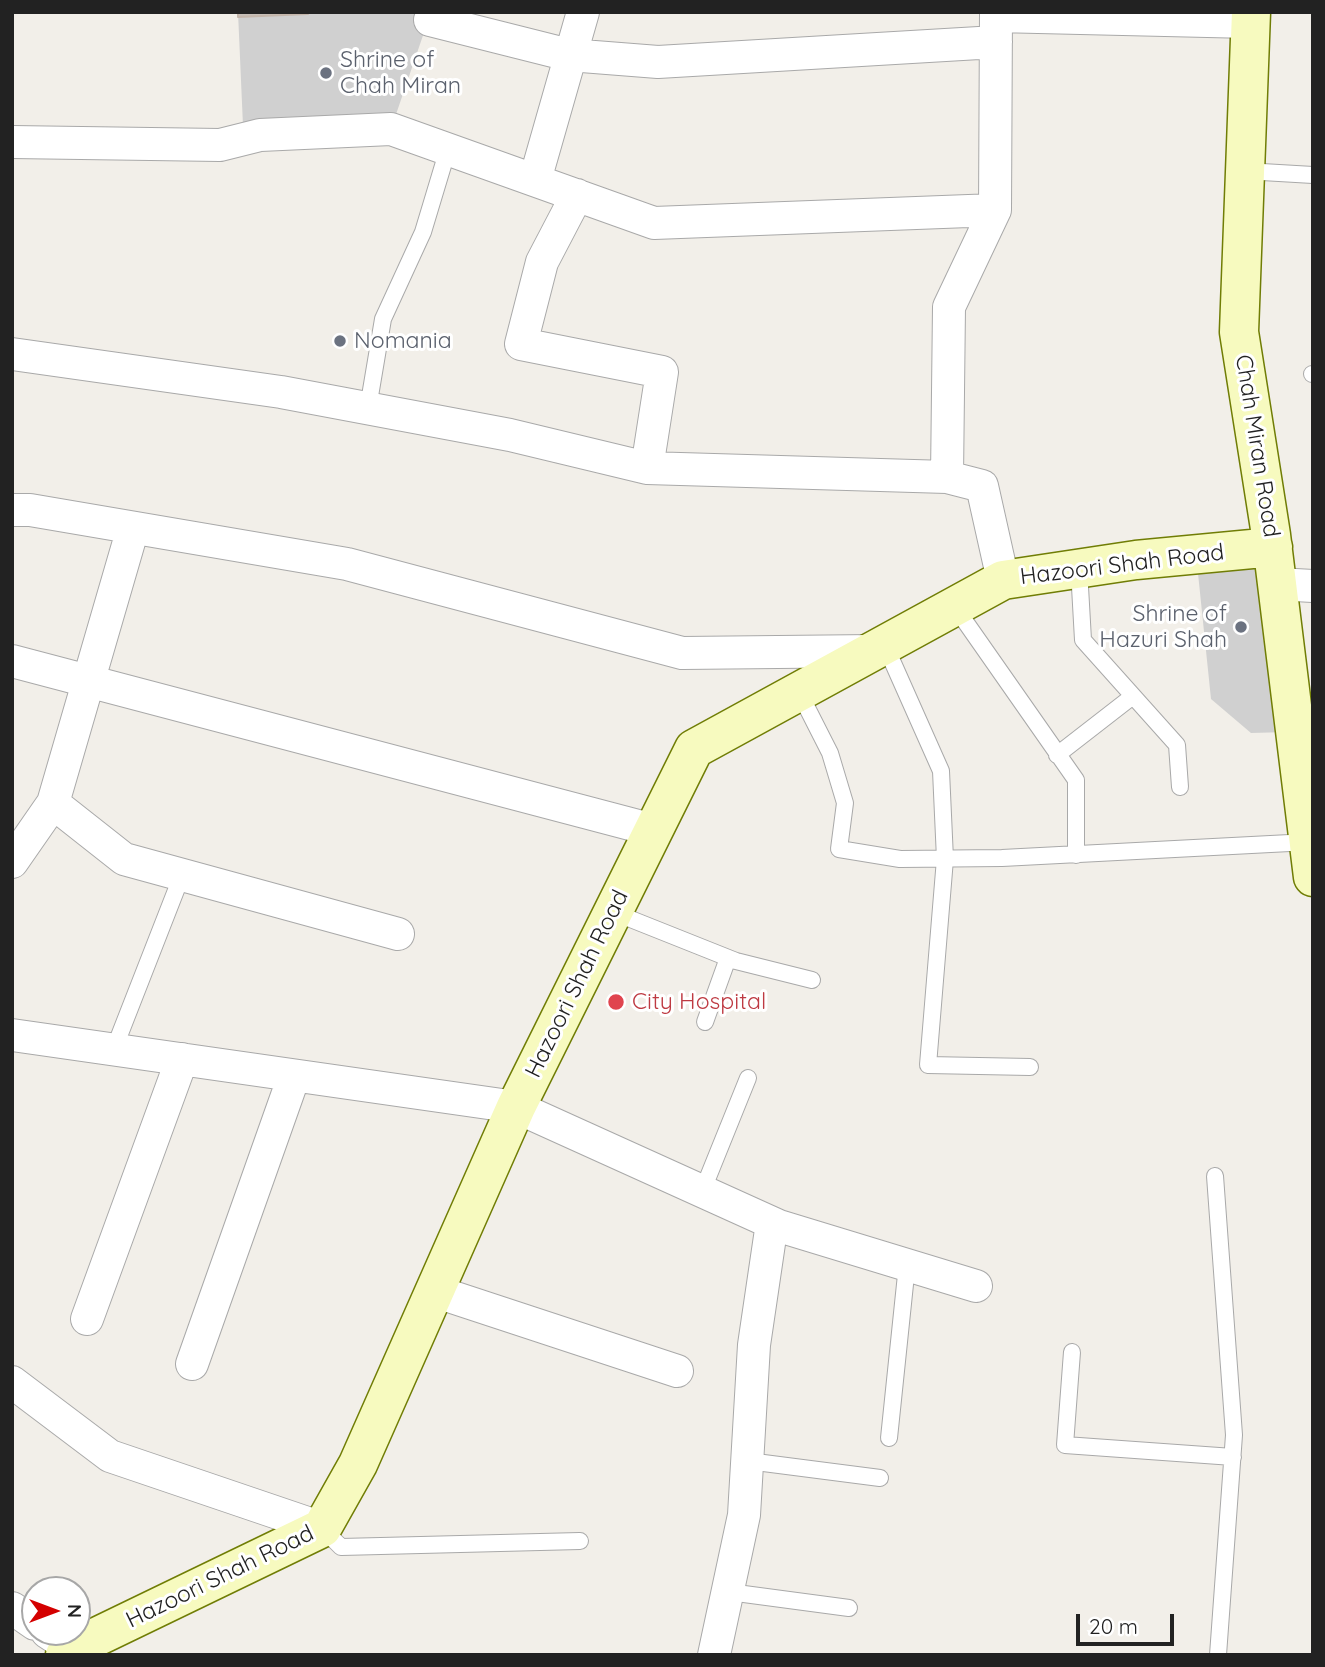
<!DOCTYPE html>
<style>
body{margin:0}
#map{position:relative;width:1325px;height:1667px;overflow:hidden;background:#f2efe9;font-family:Quicksand,sans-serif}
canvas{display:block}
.frame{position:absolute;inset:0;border:14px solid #222;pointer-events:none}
.north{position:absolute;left:21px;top:1576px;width:70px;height:70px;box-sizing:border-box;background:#fff;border:2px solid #a7a7a7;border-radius:50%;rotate:90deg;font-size:19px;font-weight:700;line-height:28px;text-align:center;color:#222}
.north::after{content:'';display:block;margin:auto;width:24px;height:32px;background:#d40000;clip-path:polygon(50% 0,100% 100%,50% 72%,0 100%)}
.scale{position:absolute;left:1076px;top:1614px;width:98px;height:32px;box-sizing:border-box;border:4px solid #222;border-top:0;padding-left:9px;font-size:21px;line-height:24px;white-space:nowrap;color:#222;-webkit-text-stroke:5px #fff;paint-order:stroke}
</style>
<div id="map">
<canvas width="1325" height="1667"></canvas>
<div class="frame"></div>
<div class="north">N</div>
<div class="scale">20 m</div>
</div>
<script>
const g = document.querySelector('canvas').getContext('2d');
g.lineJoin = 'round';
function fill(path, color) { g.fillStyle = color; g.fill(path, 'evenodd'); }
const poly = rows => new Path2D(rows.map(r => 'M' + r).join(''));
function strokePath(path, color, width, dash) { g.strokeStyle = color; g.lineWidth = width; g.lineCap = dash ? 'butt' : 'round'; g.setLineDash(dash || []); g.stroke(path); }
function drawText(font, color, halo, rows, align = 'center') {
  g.font = font + ' Quicksand,sans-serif'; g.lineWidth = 6; g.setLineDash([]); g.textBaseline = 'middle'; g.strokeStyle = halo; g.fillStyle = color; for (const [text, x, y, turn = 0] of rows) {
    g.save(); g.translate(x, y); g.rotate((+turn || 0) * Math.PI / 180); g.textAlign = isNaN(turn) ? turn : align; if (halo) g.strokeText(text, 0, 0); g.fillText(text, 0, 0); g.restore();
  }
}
fill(poly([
 [238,12,431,12,391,129,243,126],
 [1273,547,1288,732,1251,733,1211,699,1196,554]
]), '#d0d0d0');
const building = poly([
 [238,12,308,12,308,14,238,17,238,12]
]);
fill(building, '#c7bfb8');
strokePath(building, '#c4b6ab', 2);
const lane = poly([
 [1245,171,1313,175],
 [1312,374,1313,374],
 [368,408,383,319,423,232,448,149],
 [1079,569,1083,640,1177,745,1180,787],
 [955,607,1076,780,1076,855],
 [885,645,941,771,945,859,928,1065,1030,1067],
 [799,692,830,753,845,803,839,849,900,859,1002,858,1309,842],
 [1057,755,1133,696],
 [613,912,736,961,812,980],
 [705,1022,728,958],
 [114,1049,182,875],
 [1215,1176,1234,1435,1218,1655],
 [702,1192,748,1078],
 [1072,1352,1065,1445,1233,1457],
 [889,1438,907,1265],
 [748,1461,880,1478],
 [322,1528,341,1547,580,1541],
 [729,1592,849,1608]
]);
const street = poly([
 [996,12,995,210,949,307,947,477,982,486,1003,580],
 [996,16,1250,22],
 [430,20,569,55,658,62,996,42],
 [12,142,220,145,260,135,391,129,654,223,995,210],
 [535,180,583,12],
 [577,195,542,262,521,344,662,372,647,468],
 [12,354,281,392,510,435,647,468,947,477],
 [12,510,30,510,347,564,682,653,874,651],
 [1277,584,1313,586],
 [12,661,653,830],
 [53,803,124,859,398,934],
 [12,862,53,803,133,528],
 [12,1035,516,1107,779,1226,976,1286],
 [434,1291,677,1371],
 [87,1319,182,1059],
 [192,1364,294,1076],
 [12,1382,110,1456,322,1528],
 [12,1608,35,1624],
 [47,1632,73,1649],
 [714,1655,744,1515,754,1345,772,1223]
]);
const secondary = poly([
 [1251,12,1239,332,1271,535,1313,877],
 [65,1655,86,1642,322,1528,358,1464,516,1107,694,749,1003,580,1136,560,1273,547]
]);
strokePath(lane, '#a9a9a9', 18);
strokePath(street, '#a9a9a9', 34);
strokePath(secondary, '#707d05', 41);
strokePath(lane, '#fff', 16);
strokePath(street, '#fff', 32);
strokePath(secondary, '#f7fabf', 38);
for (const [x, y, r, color] of [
 [326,73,7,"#6b7280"],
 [340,341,7,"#6b7280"],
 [1241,627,7,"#6b7280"],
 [616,1002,9,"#e0444e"]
]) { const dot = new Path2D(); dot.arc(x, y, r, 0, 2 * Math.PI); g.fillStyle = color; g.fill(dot); strokePath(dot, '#fff', 2.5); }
drawText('23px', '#5b616d', '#fff', [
 ["Shrine of",340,60],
 ["Chah Miran",340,86],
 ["Nomania",354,341],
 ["Shrine of",1227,614,"right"],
 ["Hazuri Shah",1227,640,"right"]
], 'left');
drawText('23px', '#222', '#fff', [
 ["Chah Miran Road",1257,446,81],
 ["Hazoori Shah Road",1122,565,-7],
 ["Hazoori Shah Road",577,984,-64],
 ["Hazoori Shah Road",220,1577,-26]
]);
drawText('23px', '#be3a42', '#fff', [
 ["City Hospital",632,1002]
], 'left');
</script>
